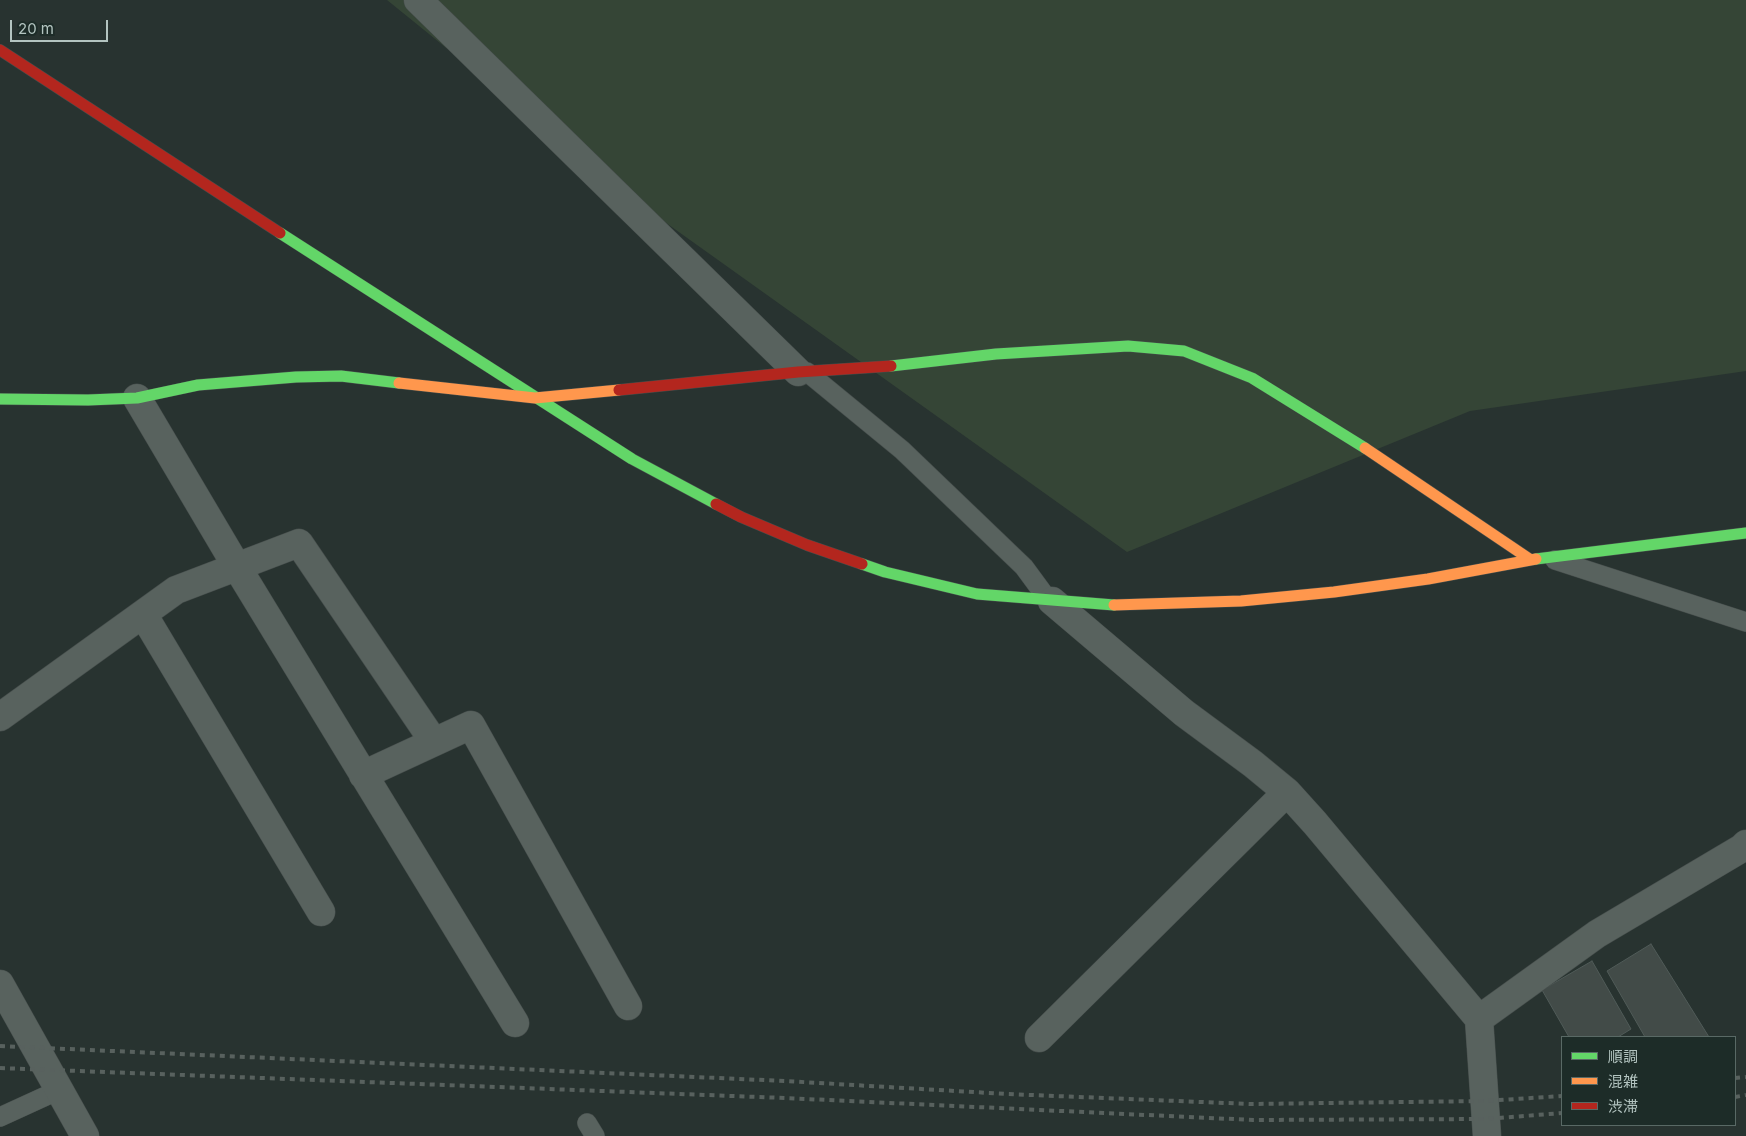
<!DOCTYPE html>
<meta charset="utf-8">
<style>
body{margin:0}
#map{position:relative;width:1746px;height:1136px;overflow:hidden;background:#283330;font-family:Inter,"Noto Sans JP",sans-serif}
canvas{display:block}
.legend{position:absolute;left:1561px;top:1036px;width:175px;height:90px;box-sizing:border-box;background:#1d2c28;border:1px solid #596965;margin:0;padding:6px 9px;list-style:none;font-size:15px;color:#b3c4c0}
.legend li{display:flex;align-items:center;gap:10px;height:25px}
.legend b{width:25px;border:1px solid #596965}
.scale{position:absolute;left:10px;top:20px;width:98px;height:22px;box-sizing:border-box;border:2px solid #b3c4c0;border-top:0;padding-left:6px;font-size:15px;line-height:18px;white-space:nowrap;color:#b3c4c0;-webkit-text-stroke:4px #1d2c28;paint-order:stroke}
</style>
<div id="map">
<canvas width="1746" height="1136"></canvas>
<ul class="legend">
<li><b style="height:6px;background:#63d668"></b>順調</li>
<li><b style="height:6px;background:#ff974d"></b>混雑</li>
<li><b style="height:6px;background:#b3261e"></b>渋滞</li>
</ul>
<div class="scale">20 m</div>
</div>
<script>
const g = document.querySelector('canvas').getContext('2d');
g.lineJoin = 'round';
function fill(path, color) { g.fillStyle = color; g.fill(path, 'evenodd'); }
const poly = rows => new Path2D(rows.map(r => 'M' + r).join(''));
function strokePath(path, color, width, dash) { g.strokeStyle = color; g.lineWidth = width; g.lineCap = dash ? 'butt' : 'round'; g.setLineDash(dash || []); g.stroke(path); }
fill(poly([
 [387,0,1746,0,1746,371,1470,411,1127,552,634,200]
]), '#354536');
const building = poly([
 [1651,944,1709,1037,1645,1037,1607,971,1651,944],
 [1592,961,1631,1029,1618,1037,1569,1037,1542,990,1592,961]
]);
fill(building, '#424b48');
strokePath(building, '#505b58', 1);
const lane = poly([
 [807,372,902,450,1024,567,1049,601],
 [1555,560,1746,622],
 [0,1117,59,1090],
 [587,1123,595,1136]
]);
const street = poly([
 [418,0,798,372],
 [137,398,237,567,515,1023],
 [1052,601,1184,713,1253,764,1287,792,1315,823,1479,1019],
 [143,614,321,912],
 [0,717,176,590,299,543,434,742],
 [363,775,471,725,628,1006],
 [0,984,85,1136],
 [1039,1038,1287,792],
 [1487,1136,1479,1019,1597,934,1742,848,1746,844]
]);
const fast = poly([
 [280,233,632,459,716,504],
 [891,366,996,354,1128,346,1184,351,1252,378,1365,448],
 [0,399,88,400,137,398,198,385,296,377,341,376,399,383],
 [1536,559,1746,533],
 [862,564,885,572,977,594,1114,605]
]);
const slow = poly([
 [399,383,535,398,619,390],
 [1365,448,1531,560],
 [1114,605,1241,601,1334,592,1428,579,1536,559]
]);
const jam = poly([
 [0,50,280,233],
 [619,390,798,372,891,366],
 [716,504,741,517,807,545,862,564]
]);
strokePath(lane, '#464e4c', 20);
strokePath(street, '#464e4c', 29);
strokePath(fast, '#464e4c', 12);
strokePath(slow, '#464e4c', 12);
strokePath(jam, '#464e4c', 12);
strokePath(lane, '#58625e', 19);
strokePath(street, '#58625e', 28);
strokePath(fast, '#63d668', 11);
strokePath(slow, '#ff974d', 11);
strokePath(jam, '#b3261e', 11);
strokePath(poly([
 [0,1046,785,1081,1007,1094,1250,1104,1485,1101,1562,1096],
 [0,1068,785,1098,1253,1120,1486,1119,1562,1113],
 [1735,1078,1746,1077],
 [1735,1097,1746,1095]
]), '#58615e', 4, [5, 5]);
</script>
